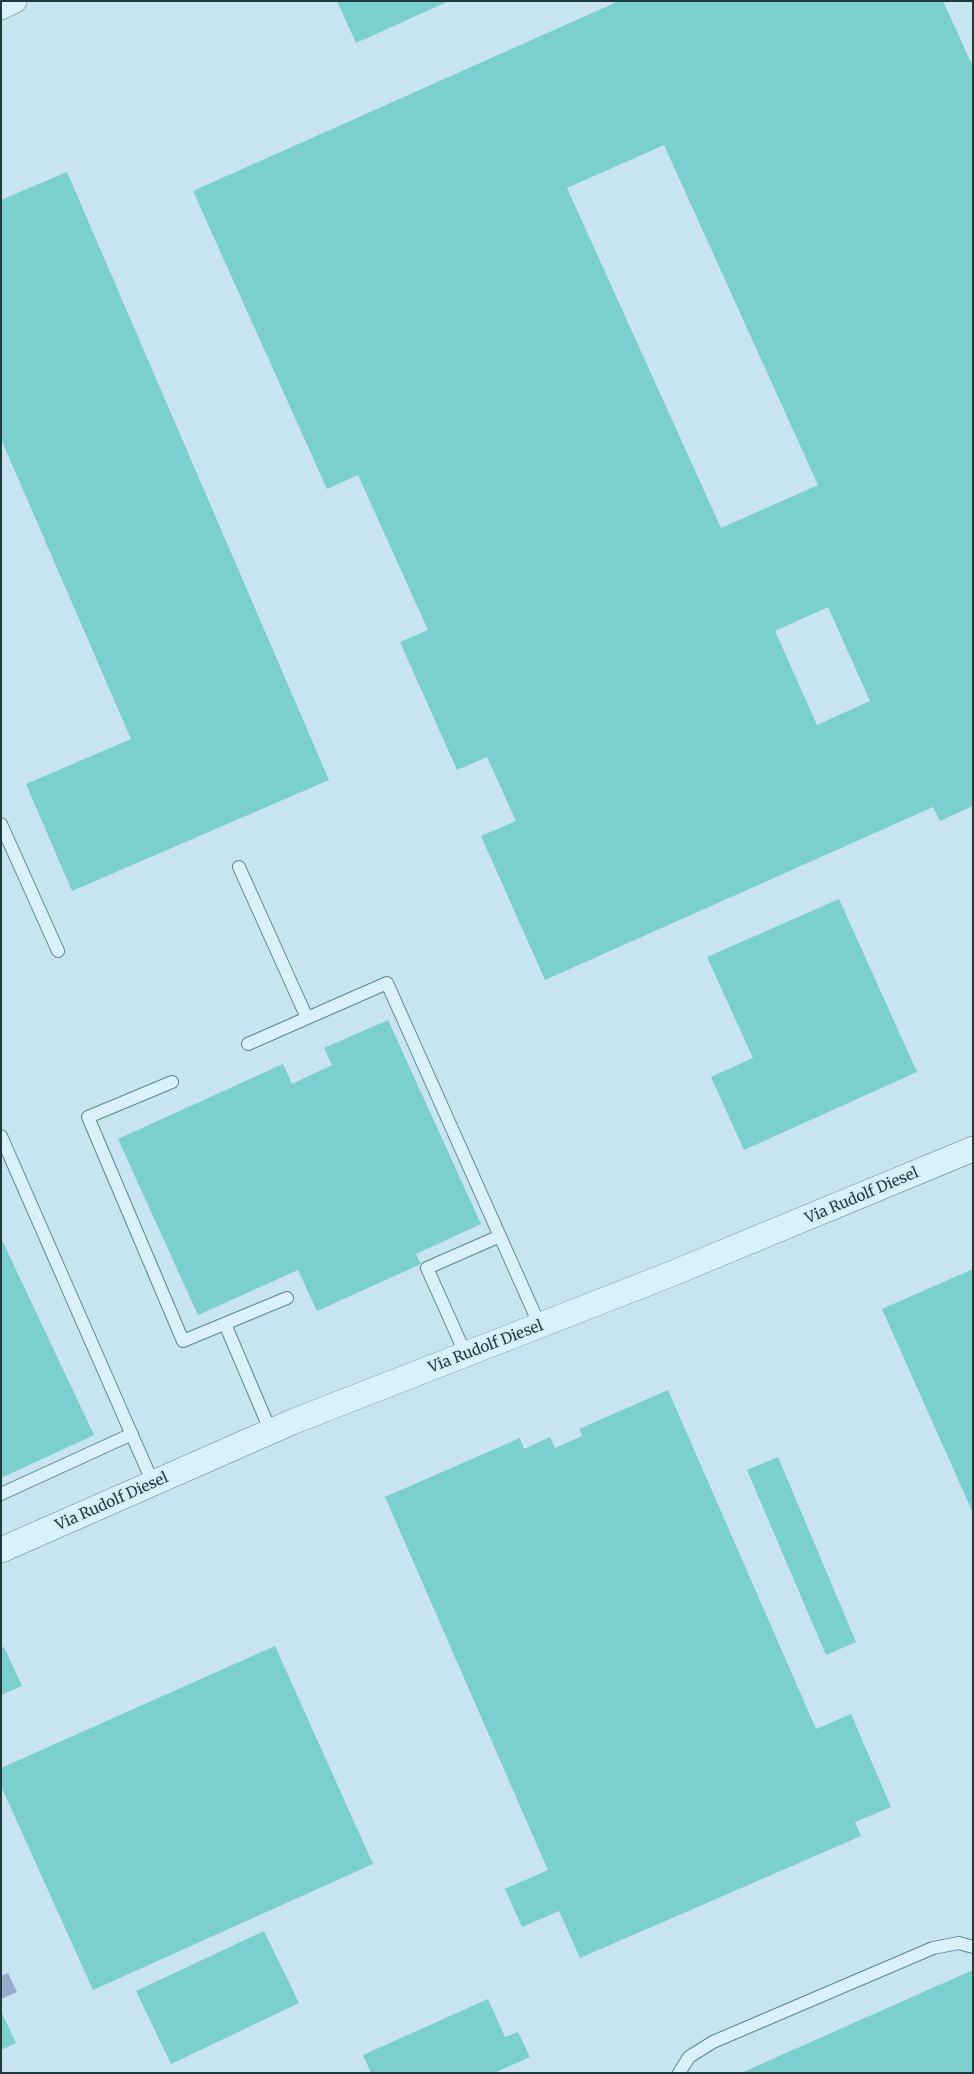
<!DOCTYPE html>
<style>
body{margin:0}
#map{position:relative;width:974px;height:2074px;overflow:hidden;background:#c7e4f0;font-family:Merriweather,serif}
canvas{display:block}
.frame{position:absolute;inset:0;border:2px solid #1f3a3c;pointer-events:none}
</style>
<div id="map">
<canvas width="974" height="2074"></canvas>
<div class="frame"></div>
</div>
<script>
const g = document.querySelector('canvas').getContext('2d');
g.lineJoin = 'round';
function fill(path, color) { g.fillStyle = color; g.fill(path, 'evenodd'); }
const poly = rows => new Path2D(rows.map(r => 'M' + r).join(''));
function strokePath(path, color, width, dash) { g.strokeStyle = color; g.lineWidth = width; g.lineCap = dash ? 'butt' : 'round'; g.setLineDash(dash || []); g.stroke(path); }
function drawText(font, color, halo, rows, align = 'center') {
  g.font = font + ' Merriweather,serif'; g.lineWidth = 5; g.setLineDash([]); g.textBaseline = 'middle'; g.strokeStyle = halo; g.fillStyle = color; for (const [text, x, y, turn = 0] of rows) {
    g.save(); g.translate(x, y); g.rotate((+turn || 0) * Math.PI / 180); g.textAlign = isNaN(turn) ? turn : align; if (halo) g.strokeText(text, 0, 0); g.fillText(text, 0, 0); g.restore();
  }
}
fill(poly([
 [8,1973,17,1992,1,1999,1,1976]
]), '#9aaacf');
fill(poly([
 [337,1,449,1,356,43],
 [619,1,943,1,973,67,973,806,940,821,933,807,545,980,481,836,516,821,487,757,457,770,400,642,428,630,358,475,327,489,193,191],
 [664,145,818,485,721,528,567,188],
 [828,607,870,701,817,725,775,631],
 [67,172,329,780,72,891,26,784,131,739,1,439,1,200],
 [839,899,917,1072,744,1150,711,1077,753,1058,707,957],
 [388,1020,481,1224,416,1254,421,1264,317,1311,298,1270,198,1315,118,1139,283,1064,292,1084,332,1065,324,1048],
 [1,1238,94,1435,1,1478],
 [973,1269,973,1513,882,1309],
 [668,1390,816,1729,851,1714,891,1807,855,1822,861,1836,580,1958,559,1911,522,1927,505,1889,548,1870,385,1497,520,1438,524,1449,550,1437,555,1448,582,1436,579,1429],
 [778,1457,856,1642,826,1655,747,1470],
 [275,1646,373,1864,93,1990,1,1786,1,1768],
 [4,1647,22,1686,1,1695,1,1648],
 [264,1931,299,2003,171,2064,136,1991],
 [973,1970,973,2073,741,2073],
 [488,1999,505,2037,518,2032,530,2057,494,2073,371,2073,363,2055],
 [1,2011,16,2043,1,2050]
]), '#7ccfcf');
const lane = poly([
 [1,824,58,951],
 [239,867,307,1018],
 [248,1044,387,983,540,1326],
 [172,1082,88,1117,183,1341,287,1298],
 [1,1136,153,1483],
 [225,1324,271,1432],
 [466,1355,427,1268,500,1236],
 [1,1494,132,1434],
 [679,2073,689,2057,713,2042,933,1948,959,1943,973,1947]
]);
const street = poly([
 [1,7,14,1],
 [1,1550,292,1422,666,1276,973,1149]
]);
strokePath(lane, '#5b878c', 14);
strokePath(street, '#5b878c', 26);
strokePath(lane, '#daf1fa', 12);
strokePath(street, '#daf1fa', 25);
drawText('15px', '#1f3a3c', '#d7edf7', [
 ["Via Rudolf Diesel",862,1196,-23],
 ["Via Rudolf Diesel",486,1347,-21],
 ["Via Rudolf Diesel",112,1502,-24]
]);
</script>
